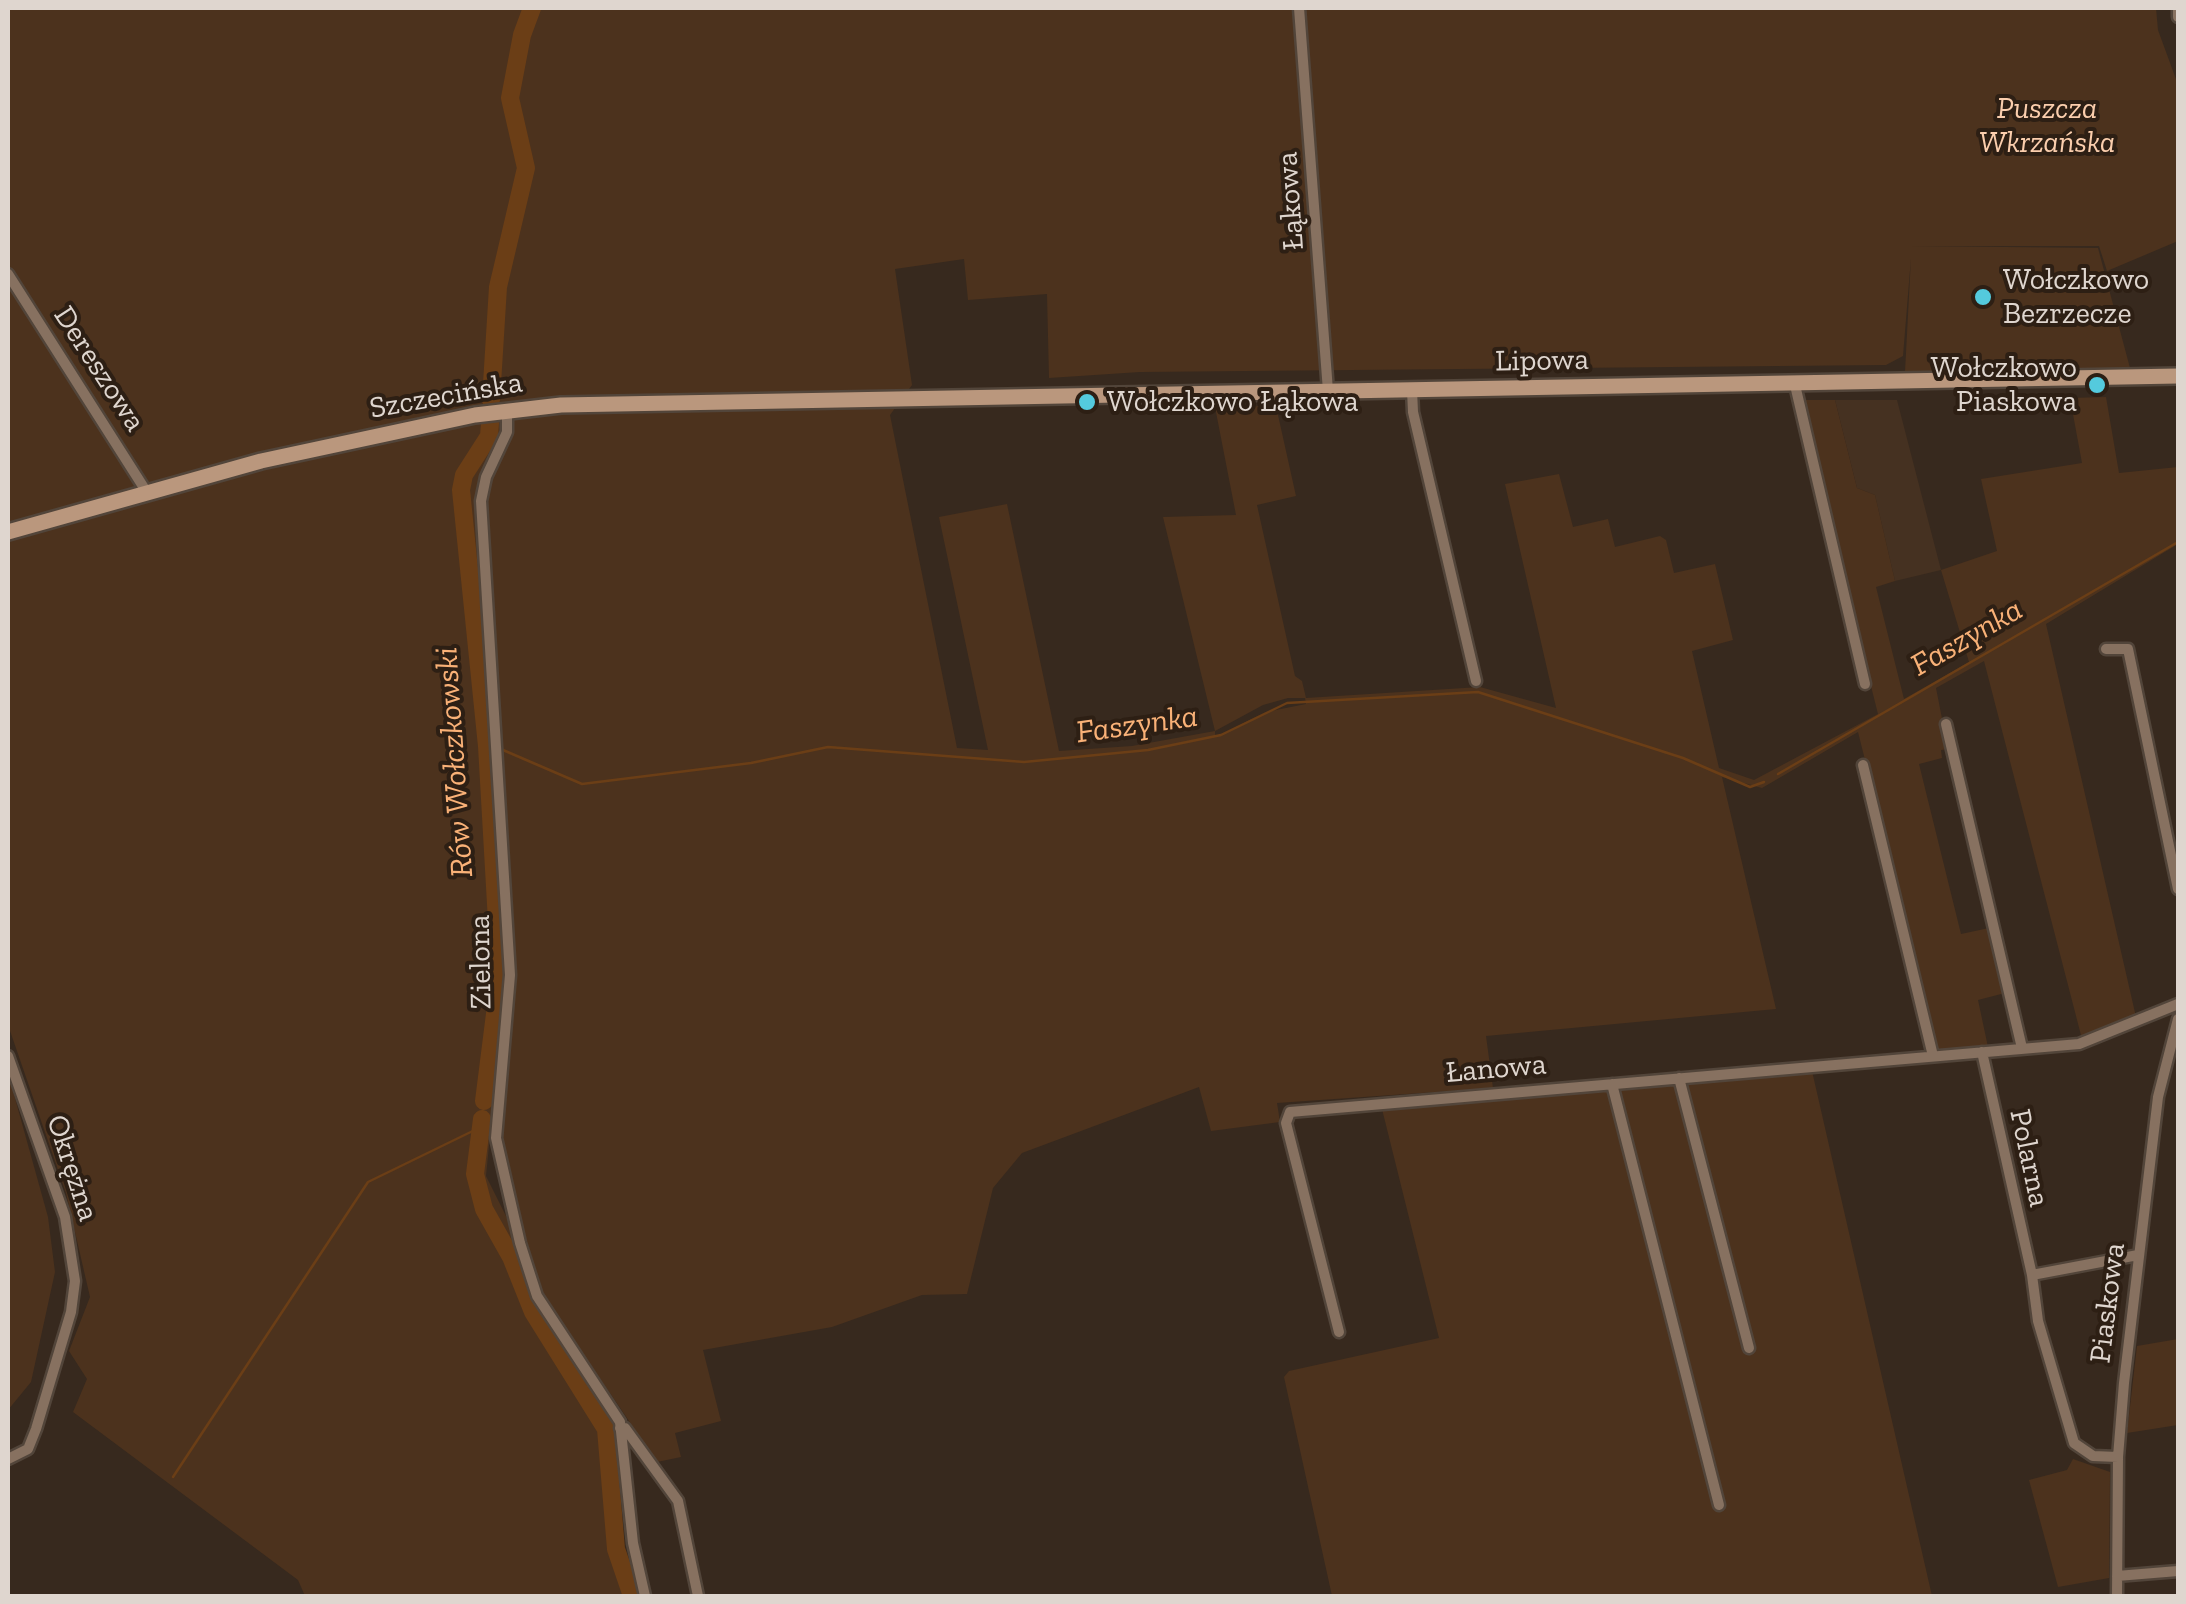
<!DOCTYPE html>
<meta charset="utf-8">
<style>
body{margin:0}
#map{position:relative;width:2186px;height:1604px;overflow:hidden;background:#37291e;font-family:"Zilla Slab",serif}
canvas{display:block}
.frame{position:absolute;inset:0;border:10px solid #dfd6cf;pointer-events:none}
</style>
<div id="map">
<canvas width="2186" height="1604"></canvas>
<div class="frame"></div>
</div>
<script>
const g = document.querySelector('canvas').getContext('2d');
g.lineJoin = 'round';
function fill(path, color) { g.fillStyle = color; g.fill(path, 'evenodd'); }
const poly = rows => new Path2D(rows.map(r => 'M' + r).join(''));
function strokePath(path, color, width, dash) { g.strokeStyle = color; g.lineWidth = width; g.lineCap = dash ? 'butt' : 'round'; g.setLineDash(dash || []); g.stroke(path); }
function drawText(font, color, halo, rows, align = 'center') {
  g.font = font + ' "Zilla Slab",serif'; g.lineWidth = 8; g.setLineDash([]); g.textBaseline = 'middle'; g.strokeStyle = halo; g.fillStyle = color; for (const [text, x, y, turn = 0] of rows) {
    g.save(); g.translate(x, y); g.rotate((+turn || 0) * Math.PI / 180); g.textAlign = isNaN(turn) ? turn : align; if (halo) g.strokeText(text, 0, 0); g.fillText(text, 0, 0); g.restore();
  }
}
fill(poly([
 [1835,400,1897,400,1941,570,1895,581,1875,495,1857,488]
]), '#453121');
fill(poly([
 [8,8,2156,8,2158,30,2177,82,2178,241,2107,271,2099,246,1912,246,2098,248,2130,368,1905,372,1911,258,1903,356,1886,365,1140,372,1049,378,1047,294,968,300,964,259,895,269,912,385,890,415,957,748,988,750,939,517,1007,504,1059,751,1132,746,1215,731,1163,517,1236,515,1215,407,1276,406,1296,496,1257,505,1295,676,1302,681,1306,698,1480,687,1556,708,1505,484,1559,474,1573,527,1608,519,1615,547,1660,536,1666,540,1674,573,1715,564,1733,640,1692,651,1719,768,1754,780,1878,714,1799,400,1835,400,1857,488,1875,495,1895,581,1876,587,1904,699,1969,662,1941,570,1997,551,1981,479,2082,463,2070,398,2106,397,2119,473,2178,467,2178,544,2046,624,2136,1017,2082,1039,1984,661,1936,688,1948,749,1941,750,1942,758,1919,764,1961,934,1989,928,2005,993,1978,1000,1988,1047,1938,1050,1858,732,1762,788,1722,777,1776,1009,1486,1036,1493,1088,1277,1103,1280,1122,1211,1131,1199,1087,1022,1153,993,1188,967,1294,922,1295,832,1327,703,1350,721,1421,675,1433,681,1457,657,1462,543,1295,514,1199,503,1145,502,1103,516,989,513,911,498,673,487,674,504,995,486,1176,510,1224,532,1296,609,1417,626,1568,636,1596,305,1596,298,1580,73,1412,87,1379,69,1351,90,1297,66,1193,8,1025],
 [1288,698,1305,698,1306,704,1266,712,1215,737,1215,731,1263,705],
 [1812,1071,1932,1596,1332,1596,1284,1377,1289,1371,1439,1338,1382,1109],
 [8,1073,48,1217,55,1272,31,1382,8,1410],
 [2178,1339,2178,1425,2127,1433,2137,1346],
 [2073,1459,2110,1472,2109,1578,2058,1587,2029,1480,2067,1470]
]), '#4c321d');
strokePath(poly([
 [503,750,582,784,751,763,828,747,1024,762,1148,750,1221,735,1287,703,1478,692,1683,758,1750,787,1764,782],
 [1778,774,2178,542],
 [173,1477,368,1182,481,1127]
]), '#6b3e16', 2.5);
strokePath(poly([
 [491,400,498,287,526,168,510,98,522,35,532,8],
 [484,1101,500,974,487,746,461,490,464,475,489,436,490,423],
 [482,1119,475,1174,484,1209,511,1257,533,1312,606,1429,616,1549,632,1596]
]), '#6b3e16', 18);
const street = poly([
 [1299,8,1328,391],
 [2178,8,2178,17],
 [8,274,146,491],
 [1795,385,1865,684],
 [1412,390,1413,412,1476,681],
 [507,411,507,432,486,477,481,501,510,975,496,1138,520,1243,537,1296,620,1422,633,1543,645,1596],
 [2106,649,2128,649,2178,889],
 [1946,724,2022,1048],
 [1863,765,1933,1056],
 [1982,1052,2032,1275,2038,1321,2074,1443,2093,1456,2118,1457],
 [8,1056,65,1217,75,1281,71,1312,36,1429,28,1449,8,1459],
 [1679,1078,1749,1348],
 [1612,1084,1719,1505],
 [2032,1275,2138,1255],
 [1339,1332,1286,1123,1290,1112,2079,1044,2178,1004],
 [620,1428,625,1428,678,1501,698,1596],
 [2117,1576,2178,1571],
 [2117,1596,2118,1457,2124,1383,2158,1097,2178,1019]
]);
const secondary = poly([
 [8,532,261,461,475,415,561,405,2178,376]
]);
strokePath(street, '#52453a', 15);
strokePath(secondary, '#52453a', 20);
strokePath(street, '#877160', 10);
strokePath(secondary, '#ba977d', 15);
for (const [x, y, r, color] of [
 [1983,297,10,"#54cadd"],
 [2097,385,10,"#54cadd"],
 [1087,402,10,"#54cadd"]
]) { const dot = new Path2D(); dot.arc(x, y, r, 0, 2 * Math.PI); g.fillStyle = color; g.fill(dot); strokePath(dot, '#2d1f14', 4); }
drawText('italic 30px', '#fbcead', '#2d1f14', [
 ["Puszcza",2047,109],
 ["Wkrzańska",2047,143]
]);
drawText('30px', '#dfd6cf', '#2d1f14', [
 ["Łąkowa",1291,201,-94],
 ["Lipowa",1542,361,-1],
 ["Dereszowa",99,369,57],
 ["Szczecińska",446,396,-10],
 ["Zielona",481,962,-91],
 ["Łanowa",1496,1069,-5],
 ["Polarna",2029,1158,78],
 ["Okrężna",72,1168,72],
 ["Piaskowa",2108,1303,-83]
]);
drawText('30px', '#dfd6cf', '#2d1f14', [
 ["Wołczkowo",2003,280],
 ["Bezrzecze",2003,314],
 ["Wołczkowo",2077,368,"right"],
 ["Piaskowa",2077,402,"right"],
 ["Wołczkowo Łąkowa",1107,402]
], 'left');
drawText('italic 32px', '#f9b177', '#2d1f14', [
 ["Faszynka",1967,638,-30],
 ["Faszynka",1137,725,-8],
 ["Rów Wołczkowski",455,762,-94]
]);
</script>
